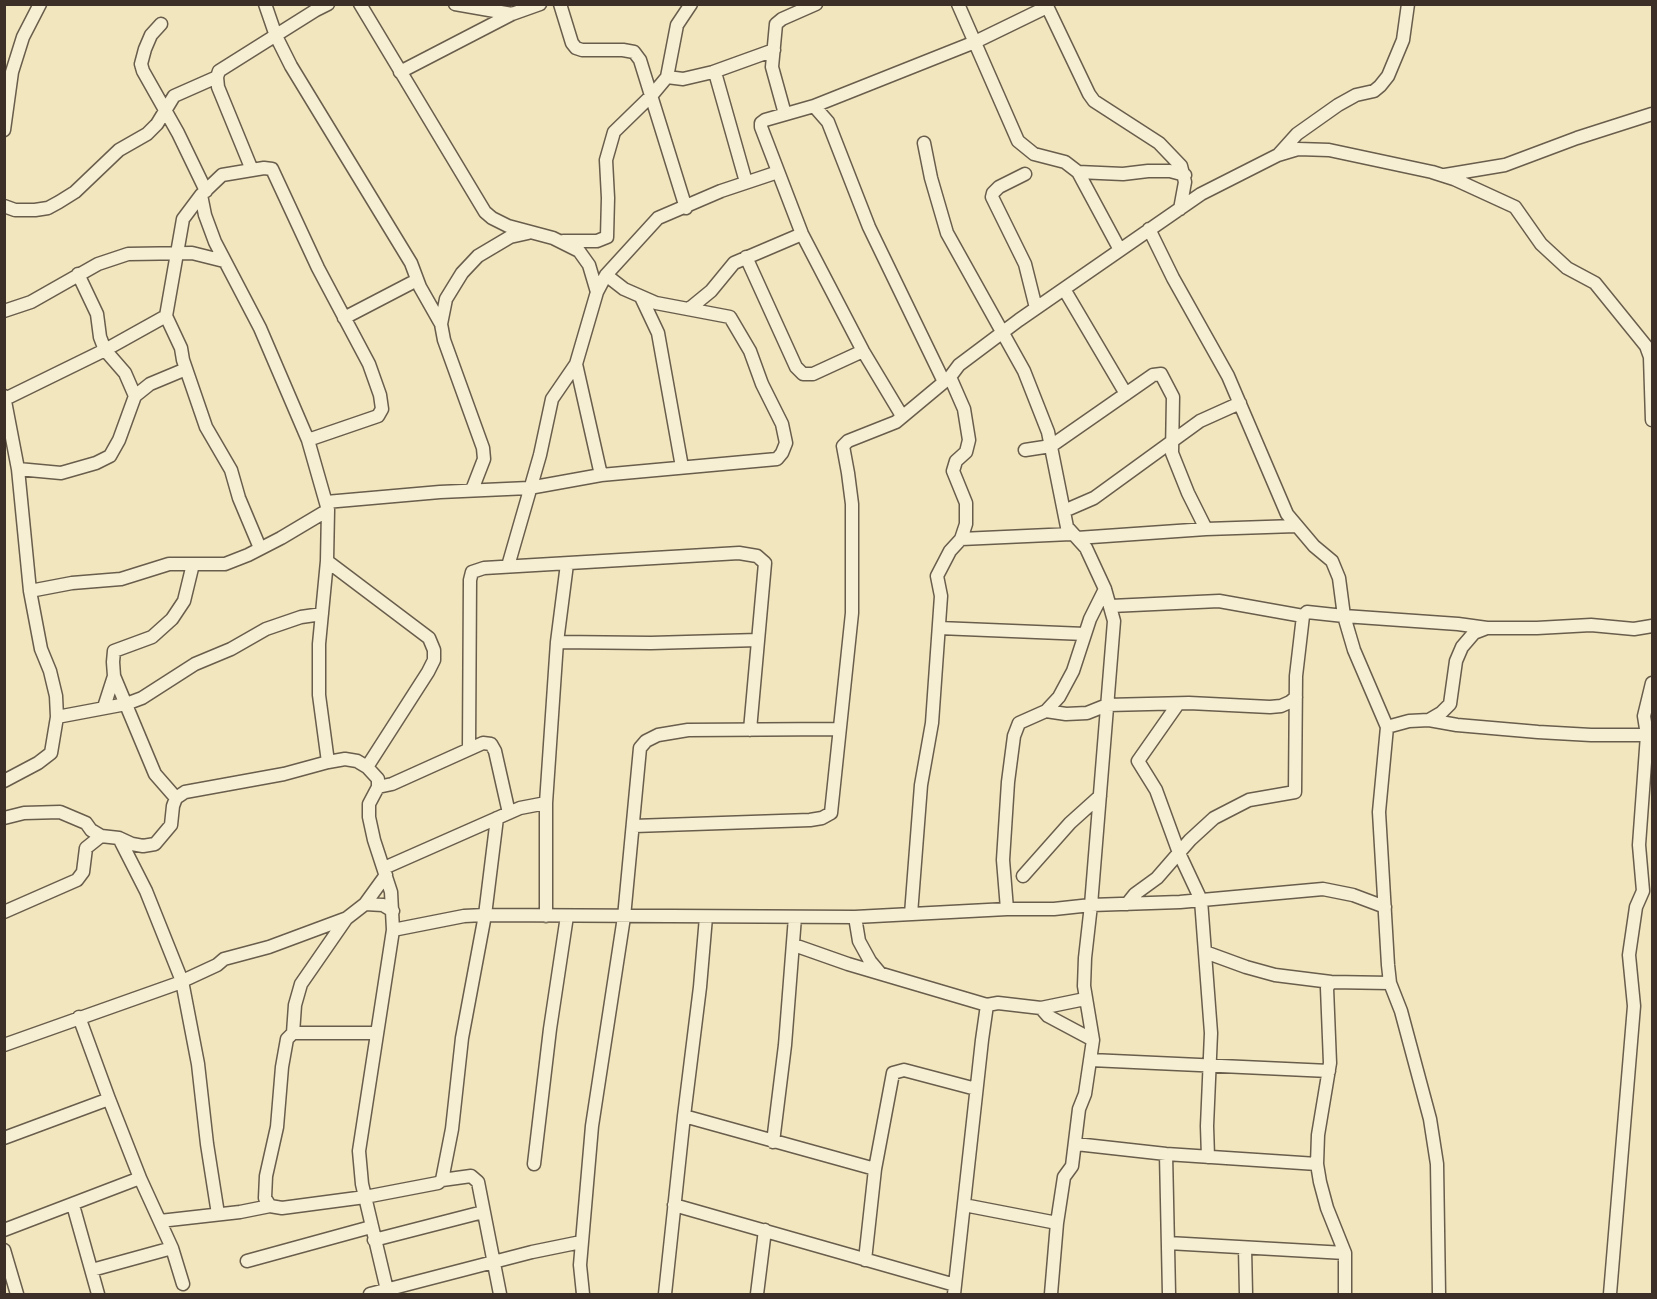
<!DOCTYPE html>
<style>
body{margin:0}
#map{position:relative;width:1657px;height:1299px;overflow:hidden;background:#f1e6bd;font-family:Vollkorn,serif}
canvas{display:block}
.frame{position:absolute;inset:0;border:6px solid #3c2f27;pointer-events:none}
</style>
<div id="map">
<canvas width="1657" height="1299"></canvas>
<div class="frame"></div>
</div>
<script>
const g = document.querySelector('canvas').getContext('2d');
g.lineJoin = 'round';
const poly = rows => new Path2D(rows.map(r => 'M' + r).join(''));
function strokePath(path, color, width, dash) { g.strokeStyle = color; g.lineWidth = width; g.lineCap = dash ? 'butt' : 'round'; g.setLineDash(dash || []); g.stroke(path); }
const minor = poly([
 [265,4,276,36,291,66,411,263,420,287,441,324],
 [360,4,485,212,492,218,508,226,553,238,579,251,589,265,597,292],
 [455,4,512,14],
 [560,4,572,43,576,48,582,50,623,50,634,52,640,60,686,208],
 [958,4,1018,141,1034,154,1065,162,1078,172,1120,250],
 [1046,4,1089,94,1094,101,1159,143,1181,166,1185,182,1180,209],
 [161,24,151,35,145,49,141,64,143,71,178,133,206,191],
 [400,72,512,14,540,4],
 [713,72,774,50],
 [667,77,683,79,713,72,716,76,746,182],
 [814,106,975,42,1047,7],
 [785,114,772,67,776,24,782,19,816,4],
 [4,130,12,72,23,37,40,4],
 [924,143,931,178,947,233,1024,371,1048,432,1067,527,1086,548,1105,589,1114,621,1091,905,1085,958,1084,986,1093,1040,1085,1094,1079,1109,1072,1166,1064,1177,1057,1223,1051,1294],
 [1279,154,1297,134,1338,105,1356,95,1374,91,1380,86,1388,76,1403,40,1408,4],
 [252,170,218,87,217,77,219,71,316,10,328,4],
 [1078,172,1123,174,1148,171,1170,171,1185,175],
 [1025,174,999,187,993,193,992,197,1025,264,1036,308],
 [1445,175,1505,165,1577,138,1652,114],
 [201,195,205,215,215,242,260,328,308,440,328,510,327,561,319,644,319,695,328,762],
 [4,206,15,210,35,210,48,208,59,202,75,192,119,150,147,134,157,124,174,96,217,77],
 [1149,229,1173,278,1228,376,1287,514,1314,546,1332,561,1339,578,1344,616,1354,650,1387,727,1379,812,1388,965,1390,983,1401,1011,1430,1119,1437,1164,1439,1294],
 [563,241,597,241,607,237,608,198,606,160,614,132,652,95,667,77,677,25,691,4],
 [746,257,796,367,803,374,813,374,863,351],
 [78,274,97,314,100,337,105,350,125,373,135,396],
 [1064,289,1126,394],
 [641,297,658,333,682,467],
 [689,309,711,291,734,263,802,234],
 [4,311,31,302,98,264,128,254,192,253,224,261],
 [344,318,417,280],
 [576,364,601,475],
 [4,396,18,469,30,591,41,649,50,671,56,696,57,717,51,753,38,763,4,781],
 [5,399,105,350,166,316],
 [902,416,863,351,802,234,761,127,761,123,765,120,814,106,828,122,869,227,944,382],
 [1025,450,1051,446,1153,375,1161,374,1173,397,1172,453,1188,493,1206,529],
 [18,469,61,473,96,463,110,456,119,440,135,396,150,384,186,369],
 [472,490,484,459,483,448,444,340,441,324,446,299,462,273,478,256,510,237,528,233],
 [326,502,440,492,529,488,601,475,777,459,782,453,786,443,782,424,762,384,750,351,730,317,656,303,624,289,606,275],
 [1064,511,1094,498,1200,421,1240,403],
 [1077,538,1206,529,1296,526],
 [961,539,1071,534],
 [260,548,239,498,231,470,206,427,183,360,181,348,166,316,183,219,201,195,222,175,264,168,272,169,318,268,369,364,380,395,382,409,378,416,308,440],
 [327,561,429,638,434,650,434,660,428,672,367,767],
 [508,566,540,455,552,399,576,364,597,292,606,275,658,218,721,191,778,172],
 [30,591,72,583,121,579,169,564,225,564,248,555,281,538,328,510],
 [1111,606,1219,601,1303,616],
 [939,628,1085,634],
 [557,642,651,643,758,640],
 [1178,704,1138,761,1156,790,1179,853,1201,900,1211,1033,1207,1126,1208,1157],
 [104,707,114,676],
 [1046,711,1066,714,1087,713,1107,705,1189,703,1270,707,1281,706,1290,702,1296,697],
 [57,717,126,704,142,698,195,664,231,649,266,629,301,617,322,614],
 [1429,720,1441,713,1450,704,1456,661,1462,647,1474,633,1487,628],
 [1387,727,1409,721,1429,720,1457,725,1538,732,1591,735,1647,735],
 [469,748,470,580,472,572,484,568,739,553,757,556,765,563,750,730],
 [378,787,392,784,483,743,491,744,495,751,509,813],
 [176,798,155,774,114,676,113,662,114,651,152,637,172,619,184,601,193,564],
 [546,803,557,642,567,564],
 [4,818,24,813,60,812,86,823,91,830,101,836,119,838,132,844,143,846,155,844,171,825,173,806,176,798,185,792,284,774,328,762,345,759,357,761,367,767,378,779,378,787,369,804,369,817,374,840,391,892,393,930,359,1151,362,1184,388,1294],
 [634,826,810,820,822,818,831,813,852,613,852,504,848,473,843,446,848,441,896,422,950,377,959,365,1019,320,1201,194,1278,155,1298,149,1329,150,1432,172,1454,179,1515,207,1541,244,1567,268,1595,283,1646,346,1650,357,1652,420],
 [119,838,146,891,182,981,198,1064,207,1144,218,1214],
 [384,868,520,808,546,803,546,916],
 [1023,876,1070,823,1100,796],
 [365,904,383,905,393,911],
 [1127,904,1135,894,1157,878,1190,840,1214,818,1249,800,1295,792,1296,676,1303,616,1307,612,1344,616,1458,624,1487,628,1537,628,1591,625,1634,629,1652,626],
 [1007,909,1003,860,1008,782,1014,736,1019,723,1046,711,1059,697,1073,671,1090,619,1105,589],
 [4,912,77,880,83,872,86,848,101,836],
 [911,914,921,785,932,723,941,596,937,576,950,551,961,539,966,524,966,503,953,471,956,461,966,452,969,440,964,409,950,377],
 [855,917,859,941,870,961,880,973],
 [393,930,464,916,485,915,855,917,1007,909,1054,909,1091,905,1180,902,1323,889,1353,895,1385,907],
 [794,945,848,964,987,1005],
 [1205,952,1246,967,1275,975,1331,982,1390,983],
 [1331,982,1327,988,1330,1063,1318,1135,1317,1164,1320,1182,1327,1208,1345,1253,1345,1294],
 [1041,1008,1048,1016,1093,1040],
 [79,1017,109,1099],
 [293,1033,295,1005,301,984,346,919],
 [377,1033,293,1033,287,1039,282,1067,277,1127,266,1176,265,1198,270,1206,282,1208,365,1197,438,1183,442,1180,452,1129,462,1038,485,915,497,818],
 [4,1045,176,984,217,965,224,959,269,947,347,918,365,904,386,875],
 [1091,1060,1329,1071],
 [684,1116,875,1169],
 [4,1138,109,1099,140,1178,172,1248,183,1284],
 [773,1142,785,1045,795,917],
 [1076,1144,1166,1154,1317,1164],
 [1166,1154,1169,1294],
 [534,1164,550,1029,567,916],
 [442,1180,471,1176,478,1182,500,1294],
 [73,1205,98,1294],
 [674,1205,955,1285],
 [964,1205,1057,1223],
 [160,1221,240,1212,270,1206],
 [4,1230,140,1178],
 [374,1240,483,1212],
 [1168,1243,1345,1253],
 [1245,1248,1246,1294],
 [4,1250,17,1294],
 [865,1260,875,1169,893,1073,904,1070,976,1089],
 [247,1261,371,1227],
 [92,1270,172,1248],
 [370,1294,532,1252,581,1242],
 [583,1294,580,1265,592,1126,624,917,640,748,646,741,658,735,688,730,838,729],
 [665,1294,684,1116,700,987,706,917],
 [757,1294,765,1230],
 [954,1294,982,1040,987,1005,998,1003,1041,1008,1085,999],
 [1610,1294,1634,1006,1629,955,1636,907,1643,891,1639,845,1647,735,1644,716,1652,683]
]);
strokePath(minor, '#695d4c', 15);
strokePath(minor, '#f6efd4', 12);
</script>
